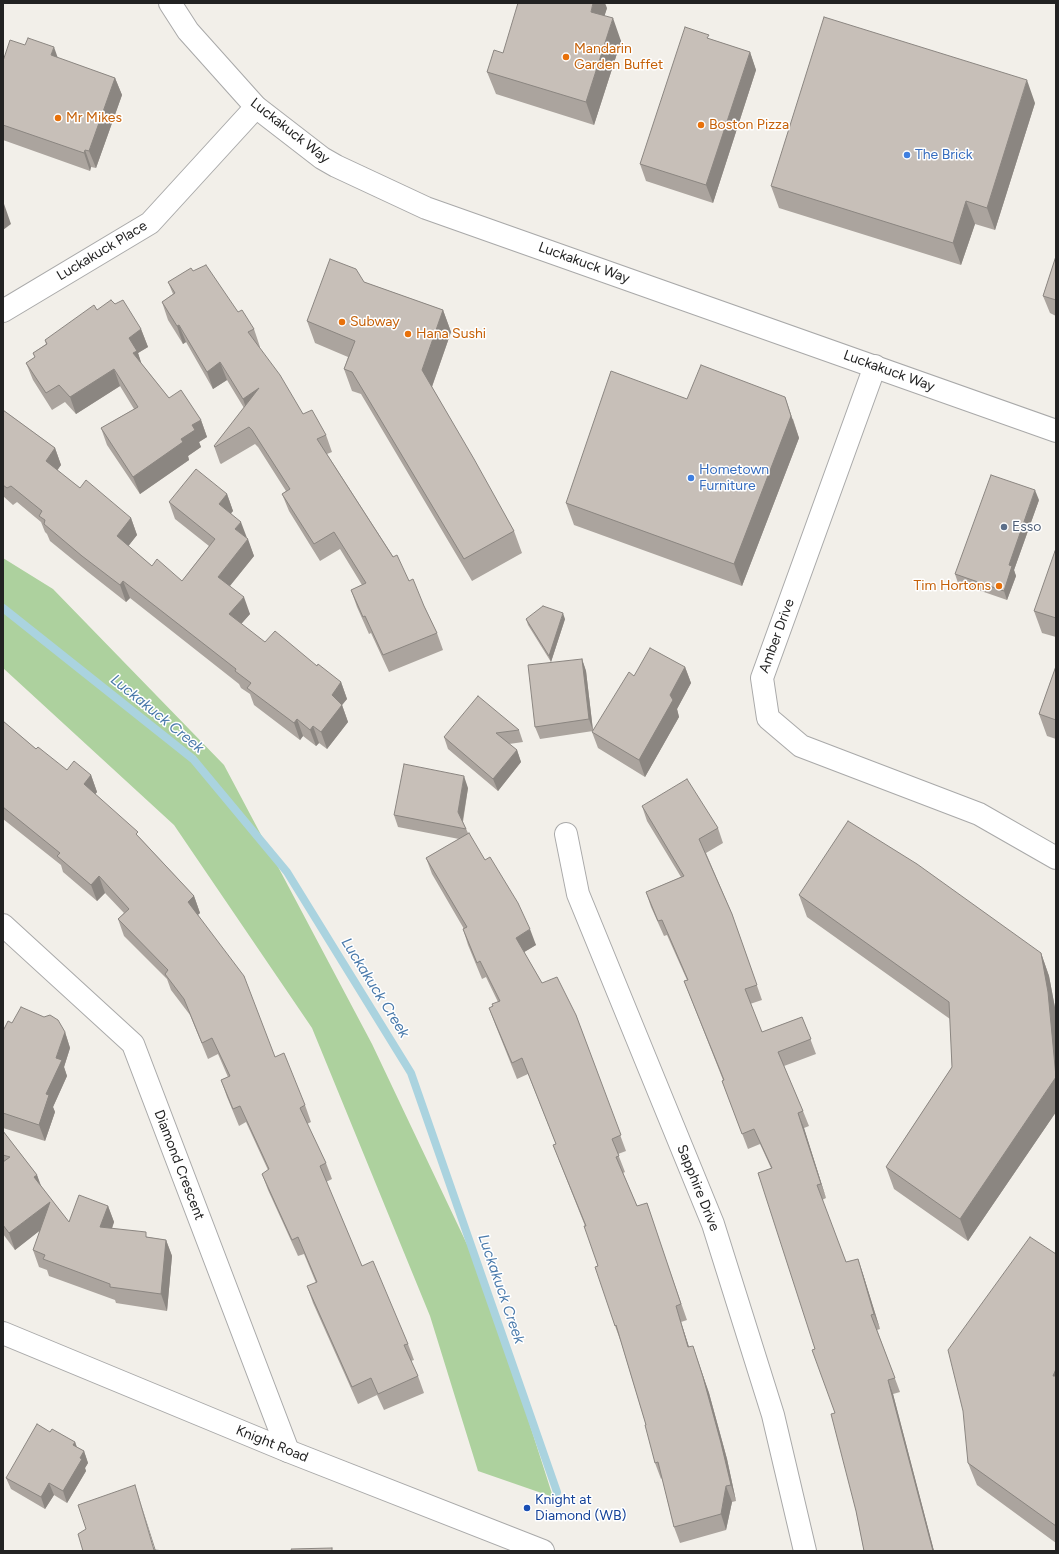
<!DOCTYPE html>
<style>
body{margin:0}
#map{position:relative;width:1059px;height:1554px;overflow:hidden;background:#f2efe9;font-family:Figtree,sans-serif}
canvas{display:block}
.frame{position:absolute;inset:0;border:4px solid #222;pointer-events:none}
</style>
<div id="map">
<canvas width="1059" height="1554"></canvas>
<div class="frame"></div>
</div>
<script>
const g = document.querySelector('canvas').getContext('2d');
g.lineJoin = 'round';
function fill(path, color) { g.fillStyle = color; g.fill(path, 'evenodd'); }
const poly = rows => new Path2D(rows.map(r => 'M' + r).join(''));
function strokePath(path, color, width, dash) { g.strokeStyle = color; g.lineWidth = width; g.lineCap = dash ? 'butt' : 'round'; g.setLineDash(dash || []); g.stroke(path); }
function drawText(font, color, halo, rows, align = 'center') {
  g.font = font + ' Figtree,sans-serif'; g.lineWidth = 3; g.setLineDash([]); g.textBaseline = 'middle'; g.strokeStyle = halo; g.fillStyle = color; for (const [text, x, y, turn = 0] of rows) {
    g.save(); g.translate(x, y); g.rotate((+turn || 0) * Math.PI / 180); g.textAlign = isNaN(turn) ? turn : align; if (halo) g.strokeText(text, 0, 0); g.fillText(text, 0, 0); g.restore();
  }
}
fill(poly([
 [3,558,53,589,224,765,372,1044,483,1278,553,1497,478,1471,430,1316,312,1028,174,825,3,668]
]), '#add19e');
strokePath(poly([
 [3,608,193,759,287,872,411,1073,557,1492]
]), '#aad3df', 8);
const minor = poly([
 [3,311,150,223,256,107],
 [875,366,762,678,768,718,801,746,979,814,1056,858],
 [566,834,578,894,713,1224,773,1415,805,1551],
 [3,925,133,1044,288,1451]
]);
const tertiary = poly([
 [170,3,188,31,256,107,322,158,336,166,426,208,1056,431],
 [3,1333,288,1451,543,1551]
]);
strokePath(minor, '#a9a9a9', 24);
strokePath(tertiary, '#a9a9a9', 24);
strokePath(minor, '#fff', 22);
strokePath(tertiary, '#fff', 22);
fill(poly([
 [607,8,604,16,621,41,594,125,496,94,487,72,503,53],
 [710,39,750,52,756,70,713,203,646,181,640,164],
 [58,58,115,78,122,95,96,168,91,167,90,171,3,140,3,61],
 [1035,103,995,230,975,224,961,265,779,208,771,186],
 [1056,256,1056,316,1050,313,1043,296],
 [193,271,238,312,254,329,260,347,259,347,303,414,326,435,332,452,327,454,409,581,424,606,437,633,443,650,389,672,371,633,369,634,357,607,351,590,362,585,340,549,320,561,289,511,282,494,286,491,258,447,255,444,221,464,220,463,214,446,244,408,227,380,213,389,186,342,183,344,168,320,162,302,173,294,168,282],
 [364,282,443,310,451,332,432,387,514,531,522,553,472,581,361,394,352,391,344,369,348,357,315,343,307,321],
 [115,304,141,329,148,347,138,353,141,363,169,398,201,420,207,437,199,442,201,447,188,456,189,460,140,494,107,445,101,428,134,409,120,386,76,414,65,402,52,410,33,380,26,363,35,357,33,353,46,344,45,340,97,310],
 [687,399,793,419,799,438,742,586,574,525,566,503],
 [3,410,55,448,61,465,57,470,80,488,131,518,137,535,128,546,152,566,182,581,209,546,175,519,169,502,227,494,233,511,231,513,247,538,254,556,230,586,250,614,241,624,265,642,317,666,341,682,347,699,342,705,348,722,327,749,319,743,316,746,303,736,300,740,254,705,250,694,241,688,239,684,130,598,126,602,88,572,50,541,47,534,45,532,41,522,17,502,13,505,3,496],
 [1039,500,1014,570,1016,576,1007,600,958,583,955,574],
 [1056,551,1056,637,1042,633,1034,611],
 [526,619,565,619,551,662,528,625],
 [582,659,586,671,593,730,634,676,685,667,691,683,677,709,679,717,645,777,598,748,592,732,593,731,540,739,535,727],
 [1056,666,1056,739,1047,736,1039,714],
 [3,721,36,749,67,770,91,775,97,792,95,794,140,838,194,896,200,913,198,915,275,1057,305,1105,311,1122,307,1124,326,1163,332,1179,326,1182,362,1266,408,1344,414,1360,411,1361,418,1376,424,1393,384,1410,377,1395,358,1404,313,1303,307,1286,316,1283,304,1254,298,1256,268,1190,262,1174,268,1170,246,1122,239,1126,227,1097,221,1080,228,1077,218,1054,208,1059,190,1015,171,990,167,979,124,936,118,919,124,913,105,893,97,901,63,872,61,865,3,819],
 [519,730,523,742,509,744,517,750,521,762,498,791,448,749,444,737],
 [468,788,463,822,468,833,536,945,524,952,542,983,576,1015,626,1151,618,1154,625,1172,623,1173,637,1206,647,1203,652,1219,687,1320,681,1322,689,1347,698,1362,709,1393,727,1459,736,1501,732,1502,726,1530,680,1543,674,1527,662,1478,661,1479,655,1463,646,1425,621,1342,615,1326,598,1266,585,1226,553,1145,556,1144,528,1074,517,1079,495,1024,489,1008,493,1006,498,1002,486,977,482,979,468,945,463,929,464,929,432,874,426,858,459,839,398,827,394,815],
 [642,806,718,828,723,843,706,853,732,914,762,1000,750,1004,762,1032,802,1017,816,1054,784,1066,803,1111,809,1126,804,1128,826,1198,822,1200,846,1262,858,1259,863,1274,880,1329,877,1330,900,1392,893,1394,934,1551,864,1551,856,1511,835,1413,815,1349,771,1168,760,1144,748,1149,722,1081,723,1080,684,981,687,980,667,935,664,936,651,907,646,892,681,877,647,821],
 [799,895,1041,953,1049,976,1056,1013,1056,1112,968,1241,894,1189,886,1167,952,1067,950,1019,807,917],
 [12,1023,65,1032,70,1048,64,1067,67,1076,53,1107,55,1112,45,1141,3,1128,3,1031],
 [3,1131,37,1175,40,1185,69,1222,108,1206,114,1222,112,1229,148,1237,166,1240,172,1256,167,1311,116,1303,115,1300,49,1276,47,1270,39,1267,33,1250,40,1230,15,1250,3,1234],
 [1056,1254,1056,1543,977,1485,968,1463],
 [50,1432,75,1442,77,1447,84,1451,88,1463,85,1468,86,1471,67,1503,54,1495,45,1509,11,1489,6,1478]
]), '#aba49e');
fill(poly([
 [593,3,605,3,607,8,599,34,591,12],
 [613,18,621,41,594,125,586,102],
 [54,47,60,64,51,55],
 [750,52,756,70,713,203,706,185],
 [115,78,122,95,96,168,89,151],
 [1027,80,1035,103,995,230,987,208],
 [85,150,91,167,90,171,84,153],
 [3,201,11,224,3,230],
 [966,201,975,224,961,265,953,243],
 [443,310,451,332,430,392,422,370],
 [179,325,186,342,183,344,177,326],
 [141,329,148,347,138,353,143,368,133,353,129,338],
 [220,362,227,380,213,389,207,372],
 [114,369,120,386,76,414,70,397],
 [259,388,249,417,243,399],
 [785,397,799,438,742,586,734,564],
 [201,420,207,437,199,442,201,447,188,456,189,460,140,494,133,477,181,439,192,425],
 [55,448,61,465,52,478,46,461],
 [1035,490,1039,500,1014,570,1016,576,1007,600,1004,591,1009,565],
 [227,494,233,511,225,520,219,504],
 [131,518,137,535,123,553,117,536],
 [241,522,247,538,235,529],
 [248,539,254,556,224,593,218,577],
 [123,581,130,598,126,602,120,585],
 [244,597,250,614,235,631,229,614],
 [563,613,565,619,551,662,549,656],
 [582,659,586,671,593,731,589,719],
 [685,667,691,683,677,709,679,717,645,777,639,760,670,695],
 [341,682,347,699,342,705,348,722,327,749,321,732,332,695],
 [297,719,303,736,300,740,294,723],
 [313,726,319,743,316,746,310,730],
 [517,750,521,762,498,791,493,779],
 [91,775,97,792,90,801,84,784],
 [464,776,468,788,462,824,458,812],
 [99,876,105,893,97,901,91,885],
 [194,896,200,913,194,918,188,902],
 [530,929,536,945,521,954,516,938],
 [1041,953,1049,976,1056,1013,1056,1075],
 [65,1032,70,1048,64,1067,67,1076,53,1107,55,1112,45,1141,39,1125,46,1094,56,1058],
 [1056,1077,1056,1112,968,1241,960,1219],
 [798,1113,804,1128,826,1198,821,1184],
 [37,1175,43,1191,34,1177],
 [50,1202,56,1218,15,1250,9,1233],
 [108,1206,114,1222,106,1244,100,1227],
 [166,1240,172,1256,167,1311,161,1294],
 [858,1259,863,1274,880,1329,874,1314],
 [676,1306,681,1322,694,1363,688,1347],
 [693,1346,709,1393,727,1459,736,1501,731,1485],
 [1056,1369,1056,1385,1053,1376],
 [888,1380,893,1394,934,1551,933,1551],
 [75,1442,79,1454,73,1445],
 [84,1451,88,1463,85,1468,86,1471,67,1503,63,1491],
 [49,1483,54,1495,45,1509,41,1497],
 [135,1485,140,1501,156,1551,155,1551],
 [726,1486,732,1502,726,1530,721,1514]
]), '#8b8681');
const building = poly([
 [518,3,593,3,591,12,613,18,586,102,487,72,494,50,503,53,518,3],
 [824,17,1027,80,987,208,966,201,953,243,771,186,824,17],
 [685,27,709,35,707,38,750,52,706,185,640,164,685,27],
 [28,38,54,47,51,55,115,78,89,151,85,150,84,153,3,125,3,61,10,40,25,45,28,38],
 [1056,256,1056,300,1043,296,1056,256],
 [330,259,356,269,364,282,443,310,422,370,474,459,514,531,464,559,352,372,344,369,355,341,307,321,330,259],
 [206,265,238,312,242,310,254,329,248,332,280,375,303,414,312,410,326,435,317,439,393,557,397,555,409,581,413,579,424,606,437,633,383,655,365,616,363,617,351,590,366,583,334,532,314,544,282,494,290,489,252,430,249,427,215,447,214,446,259,388,243,399,220,362,207,372,179,325,177,326,162,302,175,293,168,282,191,268,193,271,206,265],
 [111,300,115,304,123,300,141,329,129,338,137,351,133,353,169,398,181,390,201,420,192,425,195,430,181,439,183,442,133,477,101,428,138,407,114,369,70,397,59,385,46,393,26,363,35,357,33,353,47,344,45,340,94,305,97,310,111,300],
 [701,365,785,397,791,416,734,564,566,503,611,371,687,399,701,365],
 [3,410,55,448,46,461,80,488,86,480,131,518,117,536,152,566,157,559,182,581,215,539,169,502,196,469,227,494,219,504,241,522,235,529,248,539,218,577,244,597,229,614,265,642,275,631,317,666,318,664,341,682,332,695,342,705,321,732,313,726,310,730,297,719,294,723,247,688,251,683,235,671,236,669,123,581,120,585,82,556,44,524,45,520,39,516,42,511,11,486,7,488,3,485,3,410],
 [991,475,1035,490,1009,565,1012,566,1004,591,955,574,991,475],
 [1055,551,1056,551,1056,618,1034,611,1055,551],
 [543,606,563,613,549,656,526,619,543,606],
 [650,648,685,667,670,695,673,700,639,760,592,732,629,672,634,676,650,648],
 [582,659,589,719,535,727,528,665,582,659],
 [1056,666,1056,720,1039,714,1056,666],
 [478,696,519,730,496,733,517,750,493,779,444,737,478,696],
 [3,721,36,749,38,747,67,770,74,761,91,775,84,784,138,832,136,834,194,896,188,902,244,976,275,1057,284,1053,305,1105,300,1108,326,1163,320,1166,362,1266,373,1261,408,1344,404,1345,418,1376,378,1394,371,1378,352,1387,307,1286,317,1282,298,1237,292,1240,262,1174,269,1169,240,1106,233,1109,221,1080,230,1076,212,1038,202,1043,184,999,165,974,168,970,118,919,129,909,99,876,91,885,57,856,60,853,3,807,3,721],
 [404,764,464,776,458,812,466,829,394,815,404,764],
 [687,779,718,828,699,839,732,914,757,985,745,989,762,1032,802,1017,811,1039,778,1052,803,1111,798,1113,821,1184,817,1185,846,1262,858,1259,874,1314,871,1315,895,1378,888,1380,933,1551,864,1551,856,1511,831,1414,835,1413,812,1350,815,1349,758,1173,772,1168,754,1129,742,1134,722,1081,724,1080,684,981,688,980,662,920,658,921,646,892,684,876,642,806,687,779],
 [848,821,917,864,1041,953,1048,992,1056,1077,960,1219,886,1167,952,1067,949,1002,799,895,848,821],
 [469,833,485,860,490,857,518,903,530,929,516,938,542,983,557,977,576,1015,621,1135,612,1139,619,1156,616,1157,637,1206,647,1203,681,1304,676,1306,688,1347,693,1346,703,1377,721,1443,731,1485,726,1486,721,1514,674,1527,658,1462,655,1463,645,1425,646,1425,616,1325,615,1326,595,1267,598,1266,584,1226,586,1226,553,1145,556,1144,522,1058,512,1063,489,1008,493,1006,492,1004,500,1001,480,961,477,963,463,929,467,927,426,858,469,833],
 [21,1007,44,1017,50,1015,58,1020,65,1032,56,1058,62,1060,46,1094,49,1095,39,1125,3,1113,3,1031,8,1021,12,1023,21,1007],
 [3,1131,37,1175,34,1177,69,1222,79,1195,108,1206,100,1227,146,1232,146,1237,166,1240,161,1294,110,1287,110,1284,43,1259,45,1255,33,1250,50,1202,9,1233,3,1225,3,1162,10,1157,3,1155,3,1131],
 [1030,1237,1056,1254,1056,1369,1053,1376,1056,1376,1056,1526,968,1463,963,1411,948,1350,1030,1237],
 [37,1424,50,1432,52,1429,75,1442,73,1445,84,1451,80,1458,82,1459,63,1491,49,1483,41,1497,6,1478,37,1424],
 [135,1485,154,1550,165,1551,83,1551,78,1534,86,1529,78,1505,135,1485],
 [332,1548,332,1551,292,1551,291,1549,332,1548]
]);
fill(building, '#c7bfb8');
strokePath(building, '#8b8681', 1);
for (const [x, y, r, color] of [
 [566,57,4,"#e8710a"],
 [58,118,4,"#e8710a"],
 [701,125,4,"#e8710a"],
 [907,155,4,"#3f7fe0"],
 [342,322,4,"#e8710a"],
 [408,334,4,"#e8710a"],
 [691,478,4,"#3f7fe0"],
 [1004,527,4,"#5c6f8a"],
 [999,586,4,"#e8710a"],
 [527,1508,4,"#1a4fb4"]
]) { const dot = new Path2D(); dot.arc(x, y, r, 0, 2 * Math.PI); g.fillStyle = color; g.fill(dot); strokePath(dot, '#fff', 1.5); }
drawText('14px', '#c56008', '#fff', [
 ["Mandarin",574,49],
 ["Garden Buffet",574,65],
 ["Mr Mikes",66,118],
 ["Boston Pizza",709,125],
 ["Subway",350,322],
 ["Hana Sushi",416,334],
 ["Tim Hortons",991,586,"right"]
], 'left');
drawText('14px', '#222', '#fff', [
 ["Luckakuck Way",290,131,38],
 ["Luckakuck Place",102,251,-31],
 ["Luckakuck Way",584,263,20],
 ["Luckakuck Way",889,371,20],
 ["Amber Drive",777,636,-70],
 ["Diamond Crescent",179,1165,69],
 ["Sapphire Drive",698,1188,68],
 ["Knight Road",272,1444,22]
]);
drawText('14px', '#366cbe', '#fff', [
 ["The Brick",915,155],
 ["Hometown",699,470],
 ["Furniture",699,486]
], 'left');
drawText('14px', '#4e5e75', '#fff', [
 ["Esso",1012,527]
], 'left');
drawText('14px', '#164399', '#fff', [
 ["Knight at",535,1500],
 ["Diamond (WB)",535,1516]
], 'left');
drawText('italic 15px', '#4a7aab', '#fff', [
 ["Luckakuck Creek",157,714,39],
 ["Luckakuck Creek",375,988,58],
 ["Luckakuck Creek",501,1289,71]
]);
</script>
